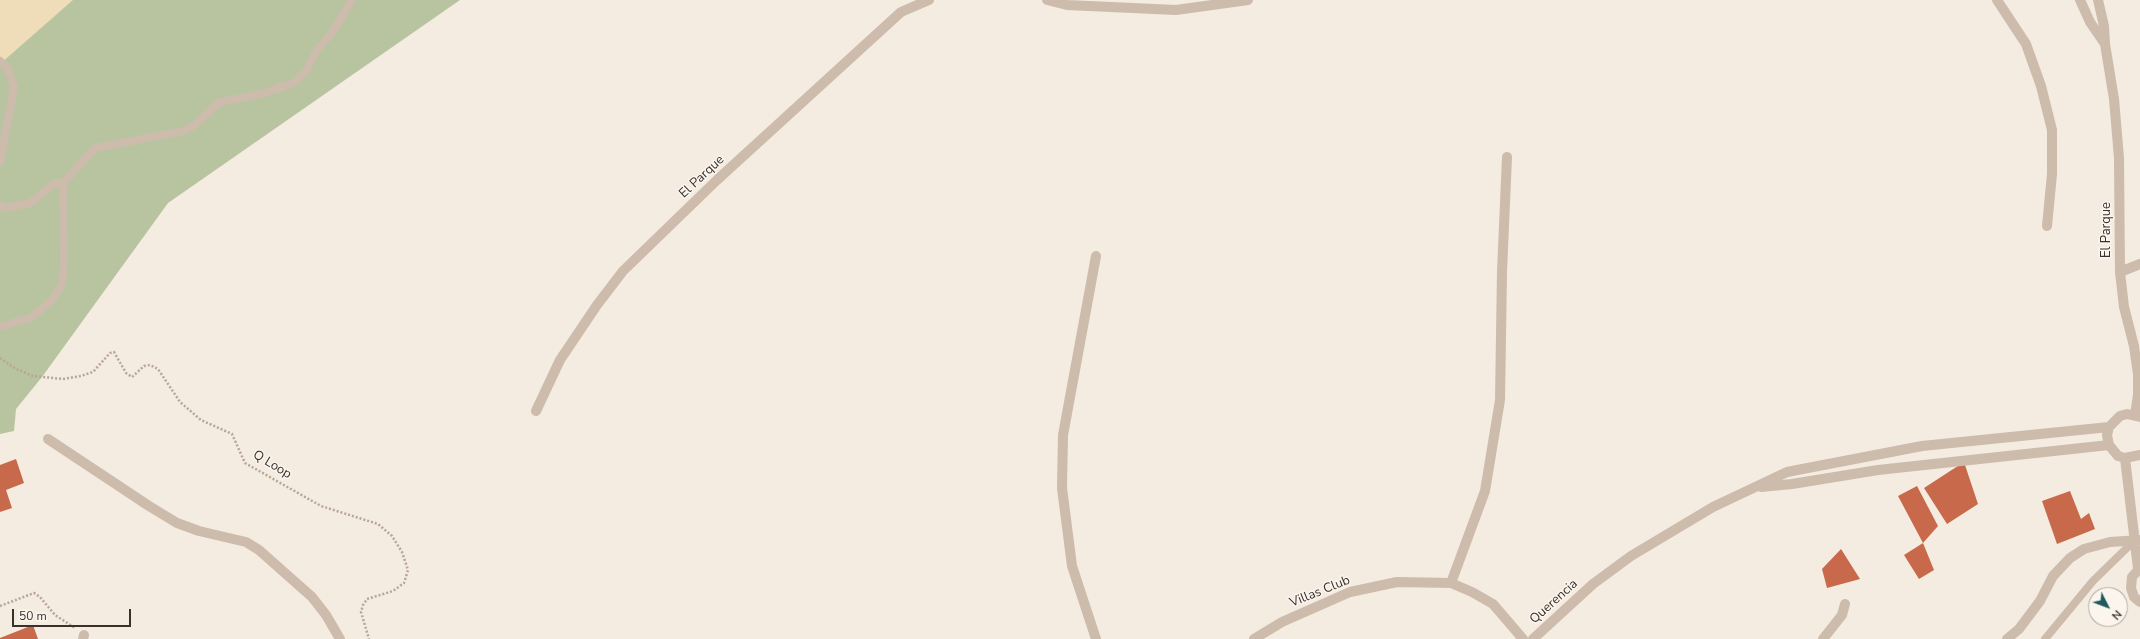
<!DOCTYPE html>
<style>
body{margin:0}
#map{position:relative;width:2140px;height:639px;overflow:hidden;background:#f4ebe1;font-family:"Nunito Sans",sans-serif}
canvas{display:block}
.north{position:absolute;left:2088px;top:587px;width:40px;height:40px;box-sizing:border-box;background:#fbf5ee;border:1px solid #aea6a0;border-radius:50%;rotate:132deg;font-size:11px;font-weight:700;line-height:16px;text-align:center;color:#3b302b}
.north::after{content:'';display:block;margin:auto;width:14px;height:18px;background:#1f5a5e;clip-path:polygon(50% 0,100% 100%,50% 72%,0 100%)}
.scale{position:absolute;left:12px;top:609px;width:119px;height:18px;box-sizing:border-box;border:2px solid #3b302b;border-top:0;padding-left:5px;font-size:12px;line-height:14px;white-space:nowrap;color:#3b302b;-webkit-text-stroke:3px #fbf5ee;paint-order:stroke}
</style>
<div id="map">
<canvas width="2140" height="639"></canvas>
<div class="north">N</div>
<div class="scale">50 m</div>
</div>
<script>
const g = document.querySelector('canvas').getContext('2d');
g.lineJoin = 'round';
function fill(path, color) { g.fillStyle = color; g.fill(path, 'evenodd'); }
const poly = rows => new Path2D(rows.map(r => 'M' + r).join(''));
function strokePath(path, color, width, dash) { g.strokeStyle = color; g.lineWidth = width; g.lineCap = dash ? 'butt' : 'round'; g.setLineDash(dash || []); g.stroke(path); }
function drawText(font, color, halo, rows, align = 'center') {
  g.font = font + ' "Nunito Sans",sans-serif'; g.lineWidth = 3; g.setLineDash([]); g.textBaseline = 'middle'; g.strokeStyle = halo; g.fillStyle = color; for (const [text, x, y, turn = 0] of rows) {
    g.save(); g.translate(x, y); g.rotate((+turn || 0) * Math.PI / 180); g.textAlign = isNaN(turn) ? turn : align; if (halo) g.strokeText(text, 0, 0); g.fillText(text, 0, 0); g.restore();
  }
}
fill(poly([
 [0,0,460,0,168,203,42,377,16,409,14,431,0,434]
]), '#b8c4a0');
fill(poly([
 [0,0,73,0,0,64]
]), '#efdcb8');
fill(poly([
 [16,459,24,483,6,490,12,508,0,512,0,465],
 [1964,462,1978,504,1947,524,1924,488],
 [1917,486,1938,526,1923,543,1934,570,1919,579,1904,555,1923,543,1898,496],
 [2070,491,2081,519,2089,513,2095,529,2057,544,2042,501],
 [1841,549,1860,579,1827,588,1822,569],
 [33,625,38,639,0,639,0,638]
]), '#c8694b');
strokePath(poly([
 [0,358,16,369,33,376,63,379,81,376,93,372,110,353,114,352,126,373,132,377,144,366,150,365,158,369,180,402,201,420,232,434,245,463,321,506,378,524,392,536,402,552,408,570,404,583,393,591,367,599,363,605,361,612,369,639],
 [0,606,34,593,40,597,55,615,75,628]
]), '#b9a596', 2.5, [2, 2]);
strokePath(poly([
 [0,61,7,67,14,87,0,162],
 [63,183,95,148,183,131,193,126,220,102,265,93,295,82,306,71,317,50,331,34,352,0],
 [0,205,6,208,30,203,55,183,63,183,64,261,62,285,51,301,32,317,0,327],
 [2045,639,2093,581,2135,540]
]), '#cdbbac', 8);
strokePath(poly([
 [1047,0,1067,5,1176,10,1248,0],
 [1997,0,2026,44,2041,86,2052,130,2052,174,2047,226],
 [2080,0,2090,22,2105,44],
 [2098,0,2104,26,2105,44,2114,99,2119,158,2120,272,2124,307,2134,346,2138,374,2138,395,2135,415],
 [1096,256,1063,435,1062,488,1072,566,1096,639],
 [2120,272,2140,264],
 [536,411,560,360,597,305,623,271,717,180,901,12,929,0],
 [2140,417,2127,414,2120,416,2109,427,2107,435,2109,445,2118,456,2125,458,2140,455],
 [48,439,149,506,177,523,199,531,246,542,259,550,312,597,326,615,340,639],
 [2125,458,2138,569],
 [1761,487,1792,484,1878,470,2109,445],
 [2140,568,2132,577,2131,588,2134,597,2140,602],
 [1451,583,1485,491,1500,400,1502,272,1507,157],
 [83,639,84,635],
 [1254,639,1282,622,1350,592,1397,582,1451,583,1472,592,1493,604,1523,639],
 [1533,639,1593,584,1631,556,1713,507,1787,472,1922,446,2109,427],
 [1823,639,1842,615,1845,604],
 [2007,639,2019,629,2040,601,2053,576,2070,558,2084,549,2110,542,2140,540]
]), '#cdbbac', 10);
drawText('13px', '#3b302b', '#fbf5ee', [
 ["El Parque",702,177,-43],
 ["El Parque",2107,230,-90],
 ["Q Loop",272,465,31],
 ["Villas Club",1320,592,-22],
 ["Querencia",1554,602,-42]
]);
</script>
